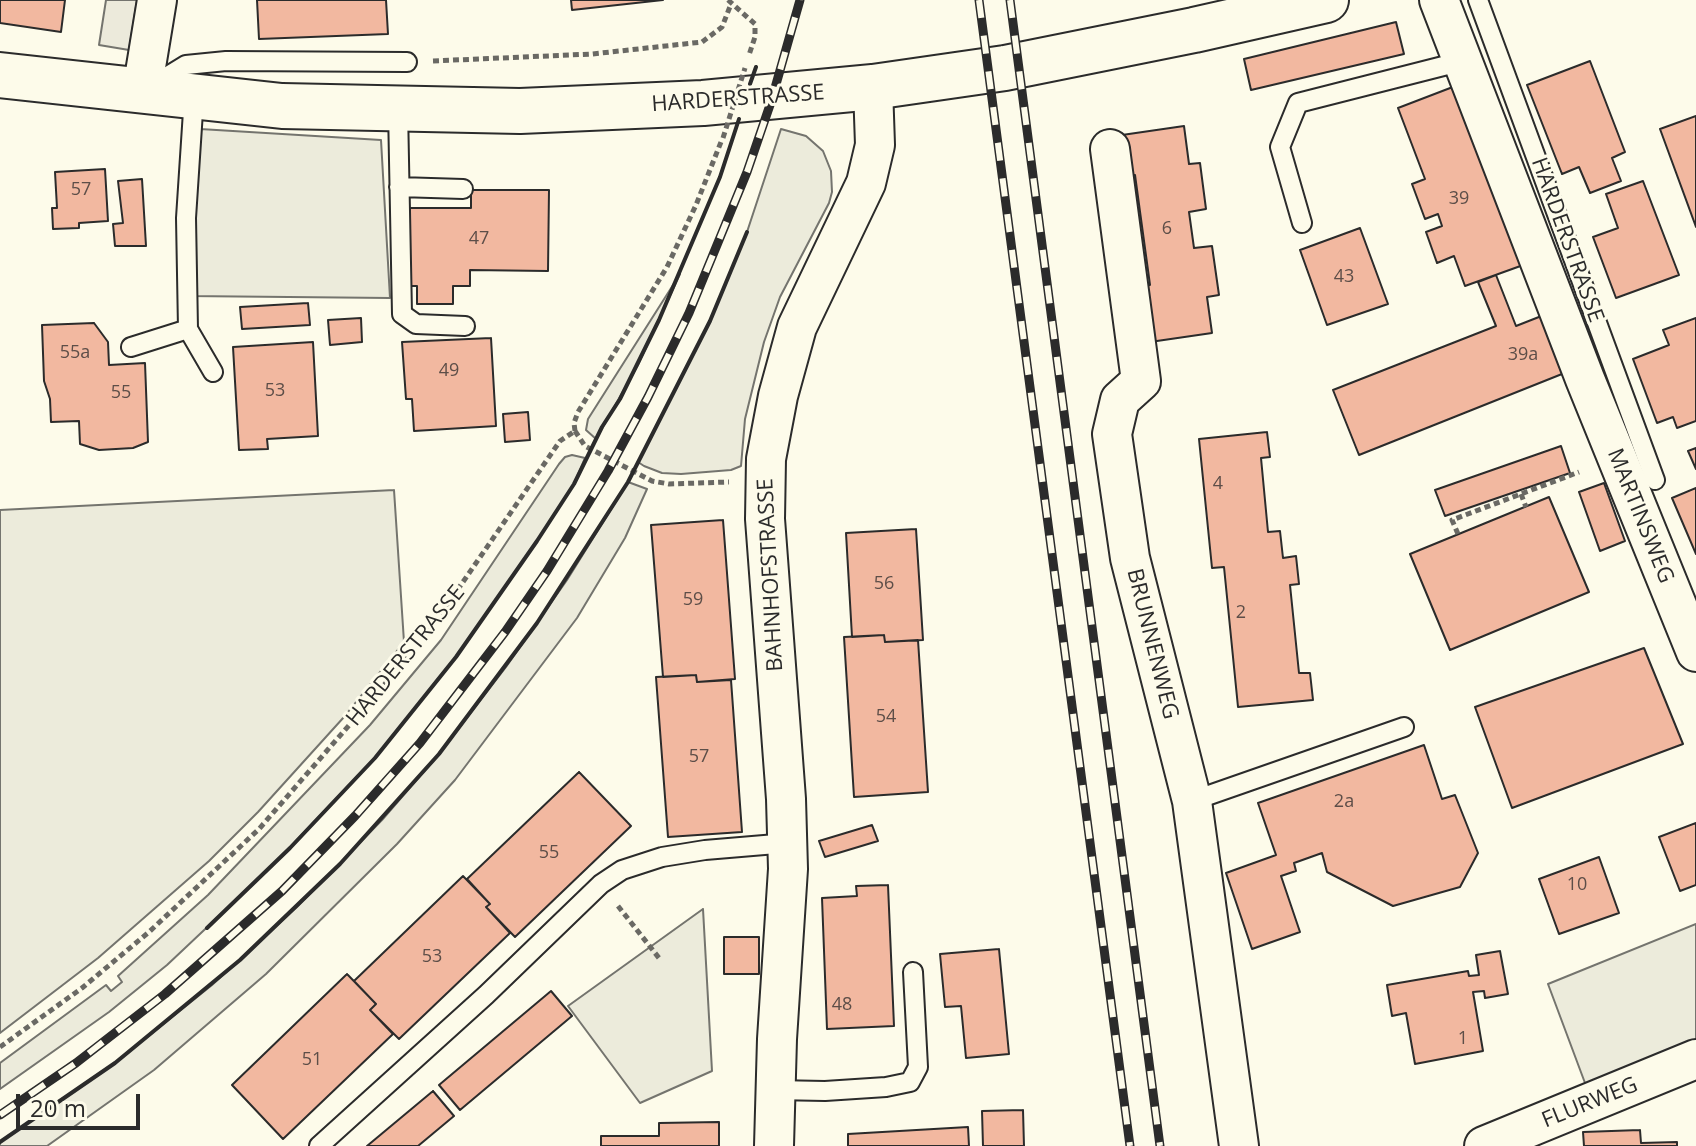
<!DOCTYPE html>
<style>
body{margin:0}
#map{position:relative;width:1696px;height:1146px;overflow:hidden;background:#fdfbea;font-family:"Open Sans",sans-serif}
canvas{display:block}
.scale{position:absolute;left:16px;top:1094px;width:124px;height:36px;box-sizing:border-box;border:4px solid #2b2b2b;border-top:0;padding-left:10px;font-size:24px;line-height:28px;white-space:nowrap;color:#2b2b2b;-webkit-text-stroke:6px #fdfbea;paint-order:stroke}
</style>
<div id="map">
<canvas width="1696" height="1146"></canvas>
<div class="scale">20 m</div>
</div>
<script>
const g = document.querySelector('canvas').getContext('2d');
g.lineJoin = 'round';
function fill(path, color) { g.fillStyle = color; g.fill(path, 'evenodd'); }
const poly = rows => new Path2D(rows.map(r => 'M' + r).join(''));
function strokePath(path, color, width, dash) { g.strokeStyle = color; g.lineWidth = width; g.lineCap = dash ? 'butt' : 'round'; g.setLineDash(dash || []); g.stroke(path); }
function drawText(font, color, halo, rows, align = 'center') {
  g.font = font + ' "Open Sans",sans-serif'; g.lineWidth = 6; g.setLineDash([]); g.textBaseline = 'middle'; g.strokeStyle = halo; g.fillStyle = color; for (const [text, x, y, turn = 0] of rows) {
    g.save(); g.translate(x, y); g.rotate((+turn || 0) * Math.PI / 180); g.textAlign = isNaN(turn) ? turn : align; if (halo) g.strokeText(text, 0, 0); g.fillText(text, 0, 0); g.restore();
  }
}
const green = poly([
 [200,129,381,140,390,298,187,296,200,129],
 [781,129,806,136,823,151,831,171,832,192,829,203,780,297,764,342,745,419,741,466,731,470,681,474,662,473,644,466,638,462,710,321,747,232,781,129],
 [680,274,638,365,596,439,586,430,588,419,680,274],
 [572,455,585,458,574,484,537,541,456,657,375,758,270,868,167,965,109,1012,0,1089,0,1063,106,985,111,991,122,982,118,976,208,895,370,725,441,640,559,464,565,457,572,455],
 [628,482,647,489,625,538,577,618,455,780,397,844,266,974,154,1070,47,1146,0,1146,0,1142,115,1063,212,985,297,907,382,820,439,754,506,667,567,580,628,482],
 [394,490,404,642,344,717,258,812,209,861,98,958,0,1033,0,510,394,490],
 [703,909,712,1071,640,1103,568,1006,703,909],
 [1696,924,1696,1042,1588,1091,1548,984,1696,924]
]);
fill(green, '#ecebdb');
strokePath(green, '#74746e', 2);
const parking = poly([
 [106,0,137,0,129,50,99,45,106,0]
]);
fill(parking, '#eceadb');
strokePath(parking, '#74746e', 2);
const building = poly([
 [0,0,65,0,61,32,0,23,0,0],
 [257,0,386,0,388,34,259,39,257,0],
 [571,0,663,0,572,10,571,0],
 [1396,22,1404,54,1251,90,1244,59,1396,22],
 [1590,61,1625,152,1612,158,1621,181,1590,193,1579,167,1562,174,1527,85,1590,61],
 [1458,85,1526,264,1465,286,1454,256,1437,263,1426,232,1442,226,1438,214,1425,219,1412,184,1425,179,1398,108,1458,85],
 [1696,116,1696,227,1660,129,1696,116],
 [1184,126,1189,164,1200,163,1206,209,1189,212,1194,248,1212,246,1219,295,1207,297,1212,333,1150,342,1143,286,1150,285,1135,175,1128,176,1122,135,1184,126],
 [105,169,108,221,79,223,79,228,53,229,52,208,57,208,55,172,105,169],
 [142,179,146,246,115,246,113,224,123,223,118,181,142,179],
 [1643,181,1679,275,1616,298,1593,237,1618,228,1606,194,1643,181],
 [471,190,549,190,548,271,470,270,470,286,453,286,453,304,417,304,417,286,410,286,410,208,471,208,471,190],
 [1360,228,1388,304,1327,325,1300,250,1360,228],
 [1496,275,1516,326,1544,315,1567,372,1359,455,1333,390,1496,326,1478,282,1496,275],
 [308,303,310,325,242,329,240,307,308,303],
 [361,318,362,342,330,345,328,320,361,318],
 [1696,318,1696,421,1677,428,1673,417,1657,423,1633,359,1669,345,1663,330,1696,318],
 [94,323,108,342,109,365,145,363,148,442,133,448,99,450,80,444,79,421,51,422,50,399,44,381,42,325,94,323],
 [491,338,496,426,414,431,412,399,406,399,402,342,491,338],
 [313,342,318,436,267,439,268,449,239,450,233,347,313,342],
 [528,412,530,440,505,442,503,414,528,412],
 [1267,432,1270,457,1261,458,1268,532,1280,531,1283,558,1296,556,1299,584,1290,585,1299,673,1310,673,1313,700,1238,707,1224,567,1212,568,1199,439,1267,432],
 [1561,446,1570,473,1445,516,1435,490,1561,446],
 [1696,448,1696,469,1688,451,1696,448],
 [1604,483,1625,541,1600,551,1579,492,1604,483],
 [1696,488,1696,554,1672,498,1696,488],
 [1549,497,1589,592,1450,650,1410,554,1549,497],
 [723,520,735,679,697,682,696,675,663,677,651,525,723,520],
 [916,529,923,640,885,642,884,635,852,637,846,533,916,529],
 [884,635,885,642,918,640,928,792,854,797,844,637,884,635],
 [1644,648,1683,744,1512,808,1475,707,1644,648],
 [696,675,697,682,731,680,742,832,668,837,656,677,696,675],
 [1424,745,1442,799,1455,795,1478,853,1460,887,1393,906,1327,872,1322,853,1294,863,1296,871,1281,876,1300,932,1252,949,1226,873,1276,855,1258,803,1424,745],
 [579,772,631,826,515,937,486,907,490,904,467,879,579,772],
 [1696,823,1696,885,1680,891,1659,837,1696,823],
 [872,825,878,841,825,857,819,841,872,825],
 [1599,857,1619,913,1559,934,1539,879,1599,857],
 [463,876,490,904,486,907,510,933,399,1039,370,1010,376,1004,354,981,463,876],
 [888,885,894,1026,827,1029,822,898,857,896,856,886,888,885],
 [724,937,759,937,759,974,724,974,724,937],
 [999,949,1009,1054,966,1058,961,1006,945,1007,940,954,999,949],
 [1500,951,1508,994,1485,998,1484,991,1473,992,1483,1051,1415,1064,1406,1013,1392,1016,1387,985,1468,971,1469,976,1479,975,1476,955,1500,951],
 [347,974,376,1004,370,1010,393,1034,283,1139,232,1085,347,974],
 [551,991,572,1016,460,1110,439,1085,551,991],
 [433,1091,454,1116,418,1146,367,1146,433,1091],
 [1023,1110,1024,1146,983,1146,982,1111,1023,1110],
 [719,1122,719,1146,601,1146,601,1136,659,1136,659,1123,719,1122],
 [968,1127,969,1146,848,1146,848,1134,968,1127],
 [1640,1130,1641,1143,1677,1142,1677,1146,1584,1146,1583,1132,1640,1130]
]);
fill(building, '#f2b8a0');
strokePath(building, '#2b2b2b', 2);
const service = poly([
 [1478,0,1655,480],
 [155,84,186,65,226,61,407,62],
 [398,109,402,314,416,324,465,326],
 [399,187,463,189],
 [1302,223,1280,147,1298,103,1463,61],
 [188,329,186,218,194,96],
 [131,347,188,329,213,372],
 [1192,801,1404,727],
 [774,1090,825,1091,886,1087,910,1082,918,1067,913,972],
 [319,1146,486,995,601,884,622,870,662,857,705,850,788,843]
]);
const minor = poly([
 [1439,0,1585,379,1696,652],
 [142,91,157,0],
 [1110,149,1141,381,1120,400,1112,434,1130,558,1192,801,1239,1146],
 [774,1146,777,1039,788,869,786,799,765,519,766,459,778,396,797,327,866,183,875,145,873,87],
 [1484,1146,1696,1059]
]);
const primary = poly([
 [0,75,282,106,520,111,703,103,873,87,1005,68,1194,30,1326,0]
]);
strokePath(service, '#2b2b2b', 22);
strokePath(minor, '#2b2b2b', 42);
strokePath(primary, '#2b2b2b', 48);
strokePath(poly([
 [728,0,755,24,755,37,749,55],
 [433,61,592,54,702,42,722,27,731,4],
 [575,431,574,423,578,412,667,267,696,205,721,142],
 [575,431,585,446,652,481,669,484,729,482],
 [1521,494,1526,507],
 [1458,534,1452,520,1579,472],
 [618,906,659,958],
 [0,1047,82,988,149,932,259,829,423,640,560,441,575,431]
]), '#6a6964', 5, [6, 4]);
strokePath(service, '#fdfbea', 18);
strokePath(minor, '#fdfbea', 38);
strokePath(primary, '#fdfbea', 44);
const rail = poly([
 [979,0,1130,1146],
 [1010,0,1160,1146],
 [0,1115,76,1063,165,994,282,891,355,816,420,743,505,632,547,571,608,471,648,397,689,313,747,172,771,102,800,0]
]);
strokePath(rail, '#2b2b2b', 9);
strokePath(rail, '#fdfbea', 6, [18]);
strokePath(poly([
 [723,138,745,68]
]), '#6a6964', 5, [6, 4]);
strokePath(poly([
 [750,84,756,67],
 [207,928,290,848,375,758,456,657,537,541,574,484,602,427,620,399,659,320,720,177,739,119],
 [0,1142,115,1063,240,960,340,864,439,754,537,623,628,482,710,321,747,232]
]), '#2b2b2b', 4);
drawText('18px', '#5d4e48', null, [
 ["57",81,190],
 ["39",1459,199],
 ["6",1167,229],
 ["47",479,239],
 ["43",1344,277],
 ["55a",75,353],
 ["39a",1523,355],
 ["49",449,371],
 ["53",275,391],
 ["55",121,393],
 ["4",1218,484],
 ["56",884,584],
 ["59",693,600],
 ["2",1241,613],
 ["54",886,717],
 ["57",699,757],
 ["2a",1344,802],
 ["55",549,853],
 ["10",1577,885],
 ["53",432,957],
 ["48",842,1005],
 ["1",1463,1039],
 ["51",312,1060]
]);
drawText('22px', '#2b2b2b', '#fdfbea', [
 ["HARDERSTRASSE",738,99,-4],
 ["HARDERSTRASSE",1567,240,70],
 ["MARTINSWEG",1640,516,68],
 ["BAHNHOFSTRASSE",771,575,-93],
 ["BRUNNENWEG",1152,644,76],
 ["HARDERSTRASSE",406,656,-51],
 ["FLURWEG",1590,1103,-22]
]);
</script>
